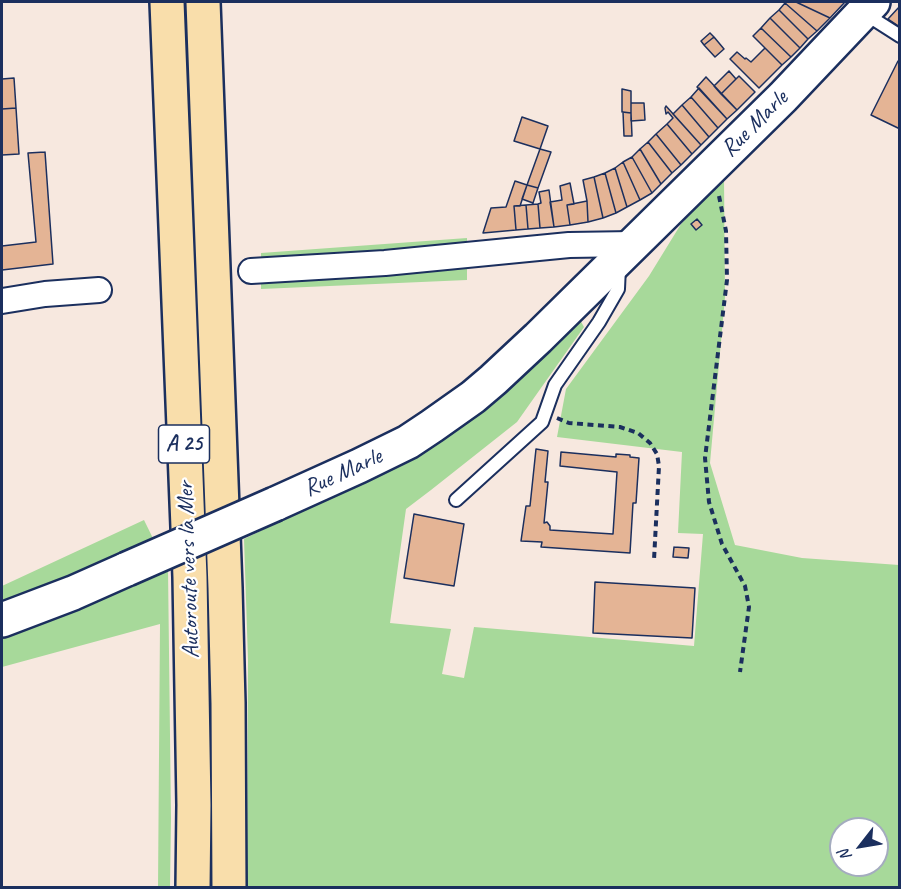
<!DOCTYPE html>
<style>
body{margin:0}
#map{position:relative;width:901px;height:889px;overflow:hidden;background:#f7e8df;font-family:Caveat,sans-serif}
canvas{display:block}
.frame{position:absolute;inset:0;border:3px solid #1b2f5e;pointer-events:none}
.north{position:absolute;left:829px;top:817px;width:60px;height:60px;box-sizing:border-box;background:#fff;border:2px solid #a4acbf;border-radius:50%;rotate:239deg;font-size:16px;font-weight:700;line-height:24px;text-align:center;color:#1b2f5e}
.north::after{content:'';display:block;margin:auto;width:21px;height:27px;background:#1b2f5e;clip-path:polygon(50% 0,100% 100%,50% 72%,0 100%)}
</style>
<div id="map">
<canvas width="901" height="889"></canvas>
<div class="frame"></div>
<div class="north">N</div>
</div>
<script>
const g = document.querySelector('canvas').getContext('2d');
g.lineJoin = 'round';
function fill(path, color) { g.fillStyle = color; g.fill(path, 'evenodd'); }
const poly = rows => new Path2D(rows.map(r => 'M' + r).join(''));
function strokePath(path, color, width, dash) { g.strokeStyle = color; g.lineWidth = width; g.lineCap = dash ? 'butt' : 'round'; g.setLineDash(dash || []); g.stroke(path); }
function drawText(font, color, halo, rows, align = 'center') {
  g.font = font + ' Caveat,sans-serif'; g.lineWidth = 4.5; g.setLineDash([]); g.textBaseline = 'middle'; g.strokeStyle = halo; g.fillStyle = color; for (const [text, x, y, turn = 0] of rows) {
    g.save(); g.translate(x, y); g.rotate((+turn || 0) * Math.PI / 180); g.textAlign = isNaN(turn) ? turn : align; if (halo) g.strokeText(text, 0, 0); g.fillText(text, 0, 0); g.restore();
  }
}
fill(poly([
 [724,178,725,297,710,463,735,545,802,558,899,565,899,887,247,887,248,660,244,539,344,490,579,318,584,327,517,422,431,490,406,509,390,623,451,629,442,674,464,678,474,627,694,646,703,534,678,533,682,452,557,437,566,389,649,276,681,224],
 [841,829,877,829,877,865,841,865],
 [467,238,467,280,261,289,261,253],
 [144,520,168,569,171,818,170,887,158,887,160,624,2,667,2,586]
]), '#a7d99a');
const building = poly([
 [787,2,796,2,830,18,817,31,785,3,787,2],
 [796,2,845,2,830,18,796,2],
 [785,3,817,31,808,39,779,10,785,3],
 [900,6,900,27,888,19,900,6],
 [779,10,808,39,800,48,770,18,779,10],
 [770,18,800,48,791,57,761,28,770,18],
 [761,28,791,57,782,65,753,36,761,28],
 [710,33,714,37,704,45,701,41,710,33],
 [714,37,724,49,715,57,704,45,714,37],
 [765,48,782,65,759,88,730,59,737,52,745,59,746,58,751,62,765,48],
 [898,61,900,62,900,129,871,115,898,61],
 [729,71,736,79,721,94,714,86,729,71],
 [739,76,755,92,737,110,721,94,739,76],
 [706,77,737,110,727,119,697,87,706,77],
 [14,78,16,108,2,109,2,79,14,78],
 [699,88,727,119,718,128,691,97,699,88],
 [622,89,631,91,631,113,622,112,622,89],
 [691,97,718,128,709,137,682,105,691,97],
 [631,103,644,103,645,120,631,121,631,103],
 [682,105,709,137,701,145,673,114,682,105],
 [666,106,701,145,692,154,667,124,673,118,668,112,666,114,665,108,666,106],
 [16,108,19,154,2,155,2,109,16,108],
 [623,112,631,113,632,136,624,136,623,112],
 [522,117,548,126,540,149,514,141,522,117],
 [667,124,692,154,681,165,656,134,667,124],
 [656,134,681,165,672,173,648,142,656,134],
 [648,142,672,173,661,184,640,149,648,142],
 [540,149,551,152,538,188,527,185,540,149],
 [640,149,661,184,652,193,632,157,640,149],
 [45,152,53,264,2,270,2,246,36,242,28,153,45,152],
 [632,157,652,193,640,200,623,162,632,157],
 [623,162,640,200,627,207,615,168,623,162],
 [615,168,627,207,616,213,605,173,615,168],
 [605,173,616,213,603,218,594,177,605,173],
 [594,177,603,218,588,222,587,201,583,180,594,177],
 [515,181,527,185,520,206,514,206,516,230,483,233,491,208,506,207,515,181],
 [570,183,574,204,567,205,570,225,554,227,550,202,562,200,560,186,570,183],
 [527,185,538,188,533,203,522,199,527,185],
 [549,190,554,227,540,228,538,204,541,203,539,192,549,190],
 [587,201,588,222,570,225,567,205,587,201],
 [538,204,540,228,528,229,526,205,538,204],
 [526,205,528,229,516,230,514,206,526,205],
 [697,219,702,225,696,230,691,224,697,219],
 [536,449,548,451,545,482,548,482,544,523,547,522,550,526,550,530,613,534,617,472,560,466,561,452,616,457,616,454,630,455,630,457,639,458,636,503,633,503,630,553,541,547,542,542,521,541,526,506,530,506,536,449],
 [414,514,464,524,454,586,404,578,414,514],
 [674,547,689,548,688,558,673,557,674,547],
 [595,582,695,588,692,638,593,633,595,582]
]);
fill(building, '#e4b495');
strokePath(building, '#1b2f5e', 1.5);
const lane = poly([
 [864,13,900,36],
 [456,500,542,422,555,385,599,322,618,289,619,267]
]);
const street = poly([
 [251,271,385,263,569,245,633,244],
 [2,301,45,294,99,290]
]);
const secondary = poly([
 [275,504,359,466,408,442,432,426,473,397,493,380,538,338,783,97,873,2],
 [2,620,73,593,127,569]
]);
const highway = poly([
 [167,2,190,577,194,805,193,888],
 [203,2,225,588,228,703,229,888]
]);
strokePath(lane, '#1b2f5e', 16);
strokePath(street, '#1b2f5e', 28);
strokePath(secondary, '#1b2f5e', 38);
strokePath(highway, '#1b2f5e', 38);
strokePath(poly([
 [719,196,726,231,727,280,705,458,709,502,722,544,745,586,749,607,740,672],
 [557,418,569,423,620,427,638,433,650,443,657,454,659,466,654,560]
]), '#1b2f5e', 4, [6, 4.5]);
strokePath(lane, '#fff', 12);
strokePath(street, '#fff', 24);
strokePath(secondary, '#fff', 33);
strokePath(highway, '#f9deab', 33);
const secondaryBridge = poly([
 [127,569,275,504]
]);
strokePath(secondaryBridge, '#1b2f5e', 38, []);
strokePath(secondaryBridge, '#fff', 33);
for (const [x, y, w] of [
 [184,444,51]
]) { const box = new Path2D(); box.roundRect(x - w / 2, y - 19, w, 38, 4.5); g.fillStyle = '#fff'; g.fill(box); strokePath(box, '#1b2f5e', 1.5); }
drawText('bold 22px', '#1b2f5e', null, [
 ["A 25",184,444]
]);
drawText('24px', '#1b2f5e', '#fff', [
 ["Rue Marle",755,124,-45],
 ["Rue Marle",343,473,-25],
 ["Autoroute vers la Mer",189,570,-92]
]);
</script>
